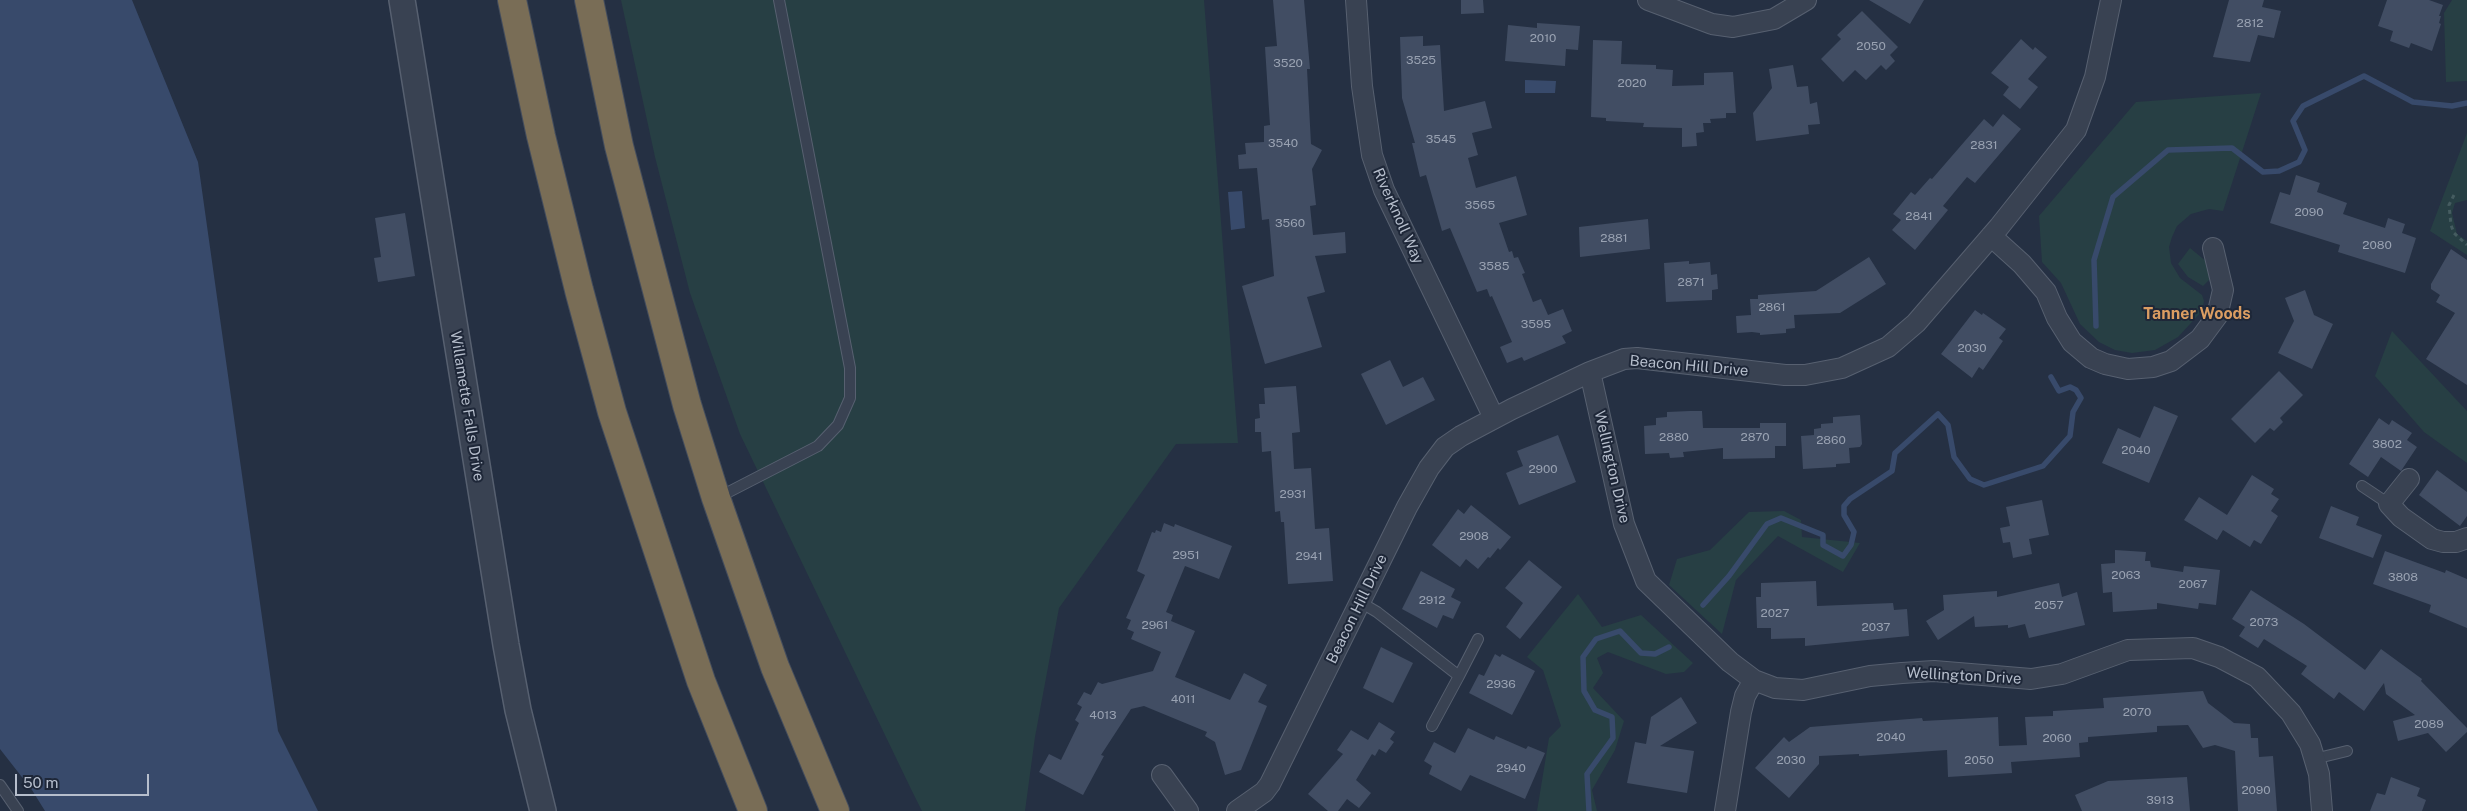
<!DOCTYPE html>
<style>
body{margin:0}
#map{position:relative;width:2467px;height:811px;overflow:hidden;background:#253043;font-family:"Public Sans",sans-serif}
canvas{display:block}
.scale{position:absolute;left:15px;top:774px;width:134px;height:22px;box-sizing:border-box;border:2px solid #b6becc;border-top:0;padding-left:6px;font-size:15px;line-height:18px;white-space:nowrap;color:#b6becc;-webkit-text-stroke:4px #1e2738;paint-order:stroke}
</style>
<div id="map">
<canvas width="2467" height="811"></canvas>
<div class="scale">50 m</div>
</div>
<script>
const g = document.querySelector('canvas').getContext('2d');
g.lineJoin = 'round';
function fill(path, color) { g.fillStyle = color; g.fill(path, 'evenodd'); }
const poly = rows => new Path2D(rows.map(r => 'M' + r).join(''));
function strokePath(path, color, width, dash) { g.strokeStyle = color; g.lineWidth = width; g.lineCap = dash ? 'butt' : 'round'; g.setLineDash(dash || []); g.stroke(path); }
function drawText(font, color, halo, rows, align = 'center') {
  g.font = font + ' "Public Sans",sans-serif'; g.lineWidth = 4; g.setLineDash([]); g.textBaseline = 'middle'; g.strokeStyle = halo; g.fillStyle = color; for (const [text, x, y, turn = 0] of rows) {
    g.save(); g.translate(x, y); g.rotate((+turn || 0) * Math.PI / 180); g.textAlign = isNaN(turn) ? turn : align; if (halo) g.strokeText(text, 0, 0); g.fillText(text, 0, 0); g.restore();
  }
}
fill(poly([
 [621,0,1204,0,1238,443,1176,444,1059,608,1035,737,1025,811,922,811,911,789,740,434,690,293,655,157],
 [2452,0,2467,0,2467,81,2446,82,2444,13],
 [2261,93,2223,211,2209,209,2191,214,2177,226,2172,237,2169,247,2171,263,2180,278,2202,295,2204,301,2202,311,2178,337,2155,350,2132,353,2115,350,2099,342,2080,324,2061,283,2042,262,2039,216,2136,102],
 [2467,133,2467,200,2455,203,2452,213,2457,234,2467,241,2467,255,2430,231],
 [2190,248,2218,271,2203,286,2188,277,2178,264],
 [2392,331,2467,411,2467,463,2424,432,2375,376],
 [1784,511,1801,520,1802,537,1860,543,1843,572,1778,536,1736,580,1722,634,1669,585,1677,559,1710,550,1749,512],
 [1578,594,1602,627,1641,615,1693,663,1684,672,1666,674,1608,652,1597,658,1603,673,1593,688,1624,721,1615,750,1592,790,1597,811,1537,811,1549,738,1561,726,1543,670,1527,657]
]), '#273f44');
fill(poly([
 [0,0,132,0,198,162,278,731,318,811,45,811,32,790,0,749],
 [1525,80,1556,81,1555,93,1525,93],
 [1242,191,1245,228,1231,230,1228,192]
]), '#384a6b');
strokePath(poly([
 [2096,326,2094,260,2113,197,2168,150,2232,148,2263,172,2279,171,2299,162,2305,150,2293,121,2303,106,2364,76,2413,102,2452,106,2467,103],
 [1703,605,1729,576,1767,524,1781,518,1823,535,1823,545,1843,556,1851,545,1854,532,1844,515,1844,506,1850,499,1892,471,1895,453,1938,414,1948,425,1954,457,1970,479,1984,485,2043,466,2070,436,2073,412,2081,398,2076,390,2070,387,2059,391,2051,377],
 [1589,811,1587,774,1613,738,1612,717,1595,710,1584,691,1583,657,1596,639,1620,631,1641,653,1655,654,1669,647]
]), '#384a6b', 5.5);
fill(poly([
 [1273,0,1304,0,1310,69,1307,69,1311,144,1322,150,1312,169,1316,205,1310,206,1313,235,1345,232,1346,253,1315,256,1325,292,1307,297,1322,347,1265,364,1242,286,1274,276,1269,219,1262,220,1257,168,1239,169,1238,155,1246,154,1245,143,1264,142,1264,126,1270,125,1265,47,1277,46],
 [1461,0,1483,0,1484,13,1461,14],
 [1869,0,1924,0,1910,24],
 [2229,0,2264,0,2262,7,2281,11,2274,38,2258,35,2250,62,2213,57],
 [2387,0,2429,0,2443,5,2439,16,2441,16,2439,23,2441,24,2432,51,2411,43,2409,48,2390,41,2393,31,2378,26],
 [1862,11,1898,47,1890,55,1895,61,1886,70,1881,65,1866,80,1855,70,1843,82,1821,59,1841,39,1837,35],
 [1537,23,1580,26,1578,50,1566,49,1565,66,1505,61,1508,25,1537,28],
 [1423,36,1423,46,1440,45,1444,111,1485,101,1492,128,1472,133,1478,155,1468,158,1476,188,1516,176,1527,215,1499,223,1509,252,1512,251,1514,258,1518,257,1525,273,1522,274,1533,302,1541,299,1548,315,1563,309,1572,331,1562,336,1566,343,1524,361,1522,357,1507,363,1500,347,1512,342,1492,296,1490,297,1487,289,1477,292,1450,228,1442,231,1426,175,1420,177,1412,143,1415,143,1402,98,1400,37],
 [2021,39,2033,50,2035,47,2047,57,2028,79,2038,87,2020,109,2003,95,2009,87,1991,73],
 [1593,40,1622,41,1621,64,1656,65,1656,69,1673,70,1672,86,1704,85,1704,73,1733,72,1736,113,1726,113,1726,118,1710,119,1711,123,1703,123,1704,132,1696,133,1697,146,1682,147,1682,128,1643,127,1644,123,1606,121,1606,118,1591,117],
 [1793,65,1797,87,1808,86,1810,104,1817,102,1820,124,1808,125,1809,134,1756,141,1753,113,1772,88,1769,69],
 [2003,114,2021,129,1975,183,1967,177,1943,206,1948,210,1915,250,1892,230,1901,220,1893,214,1911,192,1915,195,1930,178,1932,179,1984,119,1993,127],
 [2296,175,2320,183,2317,192,2347,203,2343,214,2385,228,2388,218,2405,224,2402,233,2416,238,2405,273,2338,252,2340,245,2270,223,2280,192,2290,195],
 [405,213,415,276,378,282,374,258,381,257,375,218],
 [1648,219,1650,249,1580,257,1579,227],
 [2451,249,2467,260,2467,385,2426,359,2455,313,2436,302,2440,295,2431,289,2431,284],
 [1869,257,1886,284,1840,313,1794,315,1795,328,1786,329,1786,333,1760,335,1760,333,1752,332,1737,333,1736,316,1751,315,1750,299,1758,299,1758,295,1816,291],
 [1689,261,1689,264,1710,262,1711,275,1717,274,1718,289,1712,290,1712,300,1666,302,1664,263],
 [2305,290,2314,315,2333,324,2312,369,2278,353,2294,321,2285,298],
 [1975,310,1982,315,1983,313,2006,329,1999,338,2003,341,1983,370,1979,367,1972,378,1941,354],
 [1390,360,1403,387,1423,377,1435,400,1386,425,1361,374],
 [2279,371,2303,395,2280,418,2283,422,2274,431,2270,428,2255,443,2231,419],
 [1296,386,1300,432,1292,433,1294,469,1311,468,1315,529,1329,528,1333,581,1288,584,1284,522,1281,522,1280,511,1275,512,1271,451,1262,452,1261,432,1255,432,1255,419,1260,418,1259,404,1265,404,1264,388],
 [2154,406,2178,416,2149,483,2102,463,2118,428,2140,438],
 [1690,411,1702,411,1703,428,1760,428,1760,423,1786,423,1786,446,1775,446,1775,458,1723,459,1723,448,1683,452,1684,457,1670,458,1669,453,1645,454,1644,426,1656,425,1656,418,1667,417,1667,412],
 [1860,415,1862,444,1860,447,1849,448,1850,463,1836,464,1836,467,1803,469,1801,436,1814,435,1814,429,1821,428,1821,424,1833,423,1833,417],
 [2379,418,2389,425,2392,420,2412,433,2407,440,2417,447,2401,471,2381,457,2368,477,2349,464],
 [1558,435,1576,482,1519,505,1506,473,1523,466,1517,451],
 [2437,470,2467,492,2467,516,2460,526,2419,495],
 [2252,475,2274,489,2271,494,2279,499,2271,511,2278,516,2261,544,2254,540,2250,547,2223,530,2217,540,2184,520,2199,497,2227,515],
 [2042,500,2049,535,2029,539,2032,554,2013,558,2010,542,2003,543,2000,528,2010,526,2006,507],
 [1471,505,1511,537,1500,550,1498,548,1490,558,1488,557,1478,569,1466,559,1460,567,1432,545,1458,509,1464,514],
 [2331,506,2359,517,2356,525,2382,535,2373,558,2319,538],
 [1164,523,1174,527,1175,524,1232,546,1219,579,1185,566,1166,612,1173,615,1171,621,1195,631,1175,677,1230,700,1244,673,1267,685,1258,702,1267,706,1241,770,1225,775,1215,742,1205,736,1207,732,1144,706,1131,709,1101,755,1104,756,1083,795,1039,772,1049,754,1061,760,1079,723,1075,720,1082,707,1077,704,1084,692,1091,695,1098,682,1102,684,1153,671,1161,652,1131,639,1134,632,1127,629,1131,620,1126,618,1145,575,1137,571,1152,532,1155,533,1156,530,1161,532],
 [2115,550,2146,552,2145,561,2150,561,2151,567,2183,572,2184,566,2220,570,2216,605,2199,603,2198,609,2157,603,2157,609,2113,612,2112,592,2103,593,2101,564,2115,563],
 [2385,551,2445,573,2446,570,2467,579,2467,628,2429,612,2431,605,2373,584],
 [1529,560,1562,587,1520,639,1506,627,1523,603,1505,588],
 [1421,571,1455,589,1451,597,1461,602,1453,619,1443,615,1437,628,1402,609],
 [1816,581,1817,606,1893,603,1894,610,1907,609,1909,636,1805,646,1805,638,1771,639,1771,628,1757,628,1756,597,1761,597,1761,583],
 [2059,583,2062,597,2077,592,2085,625,2029,638,2025,624,2008,628,2008,625,1975,627,1974,616,1938,640,1926,621,1944,610,1943,595,1997,591,1997,597],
 [2251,590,2304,624,2365,670,2381,649,2422,679,2421,681,2467,728,2467,732,2446,752,2428,733,2398,741,2393,721,2415,715,2386,694,2384,683,2364,711,2339,692,2334,699,2301,674,2307,666,2264,639,2258,648,2239,636,2245,627,2232,619],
 [1381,647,1413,663,1393,703,1363,688],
 [1495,654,1500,657,1502,654,1535,671,1512,715,1469,693,1479,674,1484,676],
 [2203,691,2208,703,2234,723,2250,724,2251,738,2258,738,2259,757,2273,756,2277,811,2238,811,2235,751,2215,745,2203,748,2188,725,2157,726,2157,732,2088,737,2088,742,2079,743,2080,757,2011,762,2012,773,1948,777,1947,750,1859,756,1859,754,1819,756,1819,764,1789,798,1755,768,1784,737,1789,742,1810,727,1922,718,1923,721,1998,717,1999,746,2027,745,2025,717,2053,716,2053,711,2104,708,2103,698],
 [1681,697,1697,723,1660,746,1694,751,1687,793,1627,783,1635,742,1646,744,1651,717],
 [1379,722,1395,732,1390,739,1394,742,1386,753,1379,749,1375,756,1372,754,1356,780,1371,793,1359,808,1347,799,1338,811,1328,811,1308,794,1343,754,1337,750,1351,730,1368,740],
 [1468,728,1494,740,1496,736,1526,749,1528,746,1545,753,1525,799,1470,775,1461,791,1429,774,1432,766,1424,761,1434,742,1455,753],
 [2187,777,2190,811,2082,811,2075,795,2108,781],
 [2391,777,2420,788,2417,796,2426,800,2422,811,2370,811,2377,793,2385,795]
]), '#414d63');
const service = poly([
 [2362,486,2389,504],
 [717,498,818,446,838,425,850,398,850,368,779,0],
 [1360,602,1377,612,1459,676,1432,726],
 [1459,676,1478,639],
 [2314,759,2347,751],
 [0,785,18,811]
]);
const minor = poly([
 [1356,0,1362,86,1372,155,1384,190,1494,418],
 [1648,0,1712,24,1733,27,1774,19,1806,0],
 [1991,236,2022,264,2046,292,2057,318,2072,342,2091,358,2105,364,2128,369,2153,367,2171,361,2200,339,2217,316,2223,290,2213,248],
 [1590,372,1624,524,1646,581,1730,662,1754,680,1775,688,1803,690,1870,676,1902,673,1934,671,2031,679,2062,674,2128,650,2193,648,2219,657,2257,677,2291,713,2310,744,2319,774,2322,811],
 [2409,479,2389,504,2401,517,2432,539,2443,542,2456,542,2467,538],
 [1162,775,1188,811],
 [1237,811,1264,792,1270,784,1407,507,1429,468,1445,447,1461,436,1512,409,1590,372,1624,359,1637,358,1785,375,1805,375,1842,368,1888,347,1916,323,1999,227,2076,130,2095,77,2111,0],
 [1725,811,1741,712,1745,696,1754,680]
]);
const tertiary = poly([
 [402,0,506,645,518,710,543,811]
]);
const motorway = poly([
 [512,0,541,136,579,290,612,412,701,681,753,811],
 [589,0,619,146,687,405,716,498,775,667,835,811]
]);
strokePath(service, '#576070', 12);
strokePath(minor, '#576070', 22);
strokePath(tertiary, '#576070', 28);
strokePath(motorway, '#444d5d', 30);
strokePath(poly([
 [2454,195,2449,205,2451,225,2454,233,2467,245]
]), '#455c60', 3, [4, 4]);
strokePath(service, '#394252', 10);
strokePath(minor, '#394252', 20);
strokePath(tertiary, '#394252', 25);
strokePath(motorway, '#796d56', 28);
drawText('12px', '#99a2b2', null, [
 ["2812",2250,23],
 ["2010",1543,38],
 ["2050",1871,46],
 ["3525",1421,60],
 ["3520",1288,63],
 ["2020",1632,83],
 ["3545",1441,139],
 ["3540",1283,143],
 ["2831",1984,145],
 ["3565",1480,205],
 ["2090",2309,212],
 ["2841",1919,216],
 ["3560",1290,223],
 ["2881",1614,238],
 ["2080",2377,245],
 ["3585",1494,266],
 ["2871",1691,282],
 ["2861",1772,307],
 ["3595",1536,324],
 ["2030",1972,348],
 ["2880",1674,437],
 ["2870",1755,437],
 ["2860",1831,440],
 ["3802",2387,444],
 ["2040",2136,450],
 ["2900",1543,469],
 ["2931",1293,494],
 ["2908",1474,536],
 ["2951",1186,555],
 ["2941",1309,556],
 ["2063",2126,575],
 ["3808",2403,577],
 ["2067",2193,584],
 ["2912",1432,600],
 ["2057",2049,605],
 ["2027",1775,613],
 ["2073",2264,622],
 ["2961",1155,625],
 ["2037",1876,627],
 ["2936",1501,684],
 ["4011",1183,699],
 ["2070",2137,712],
 ["4013",1103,715],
 ["2089",2429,724],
 ["2040",1891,737],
 ["2060",2057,738],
 ["2030",1791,760],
 ["2050",1979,760],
 ["2940",1511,768],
 ["2090",2256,790],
 ["3913",2160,800]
]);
drawText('15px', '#b6becc', '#1e2738', [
 ["Riverknoll Way",1398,216,66],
 ["Beacon Hill Drive",1689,366,5],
 ["Willamette Falls Drive",467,406,81],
 ["Wellington Drive",1612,467,77],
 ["Beacon Hill Drive",1357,609,-64],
 ["Wellington Drive",1964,676,3]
]);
drawText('bold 16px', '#db9d62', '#1e2738', [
 ["Tanner Woods",2197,314]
]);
</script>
